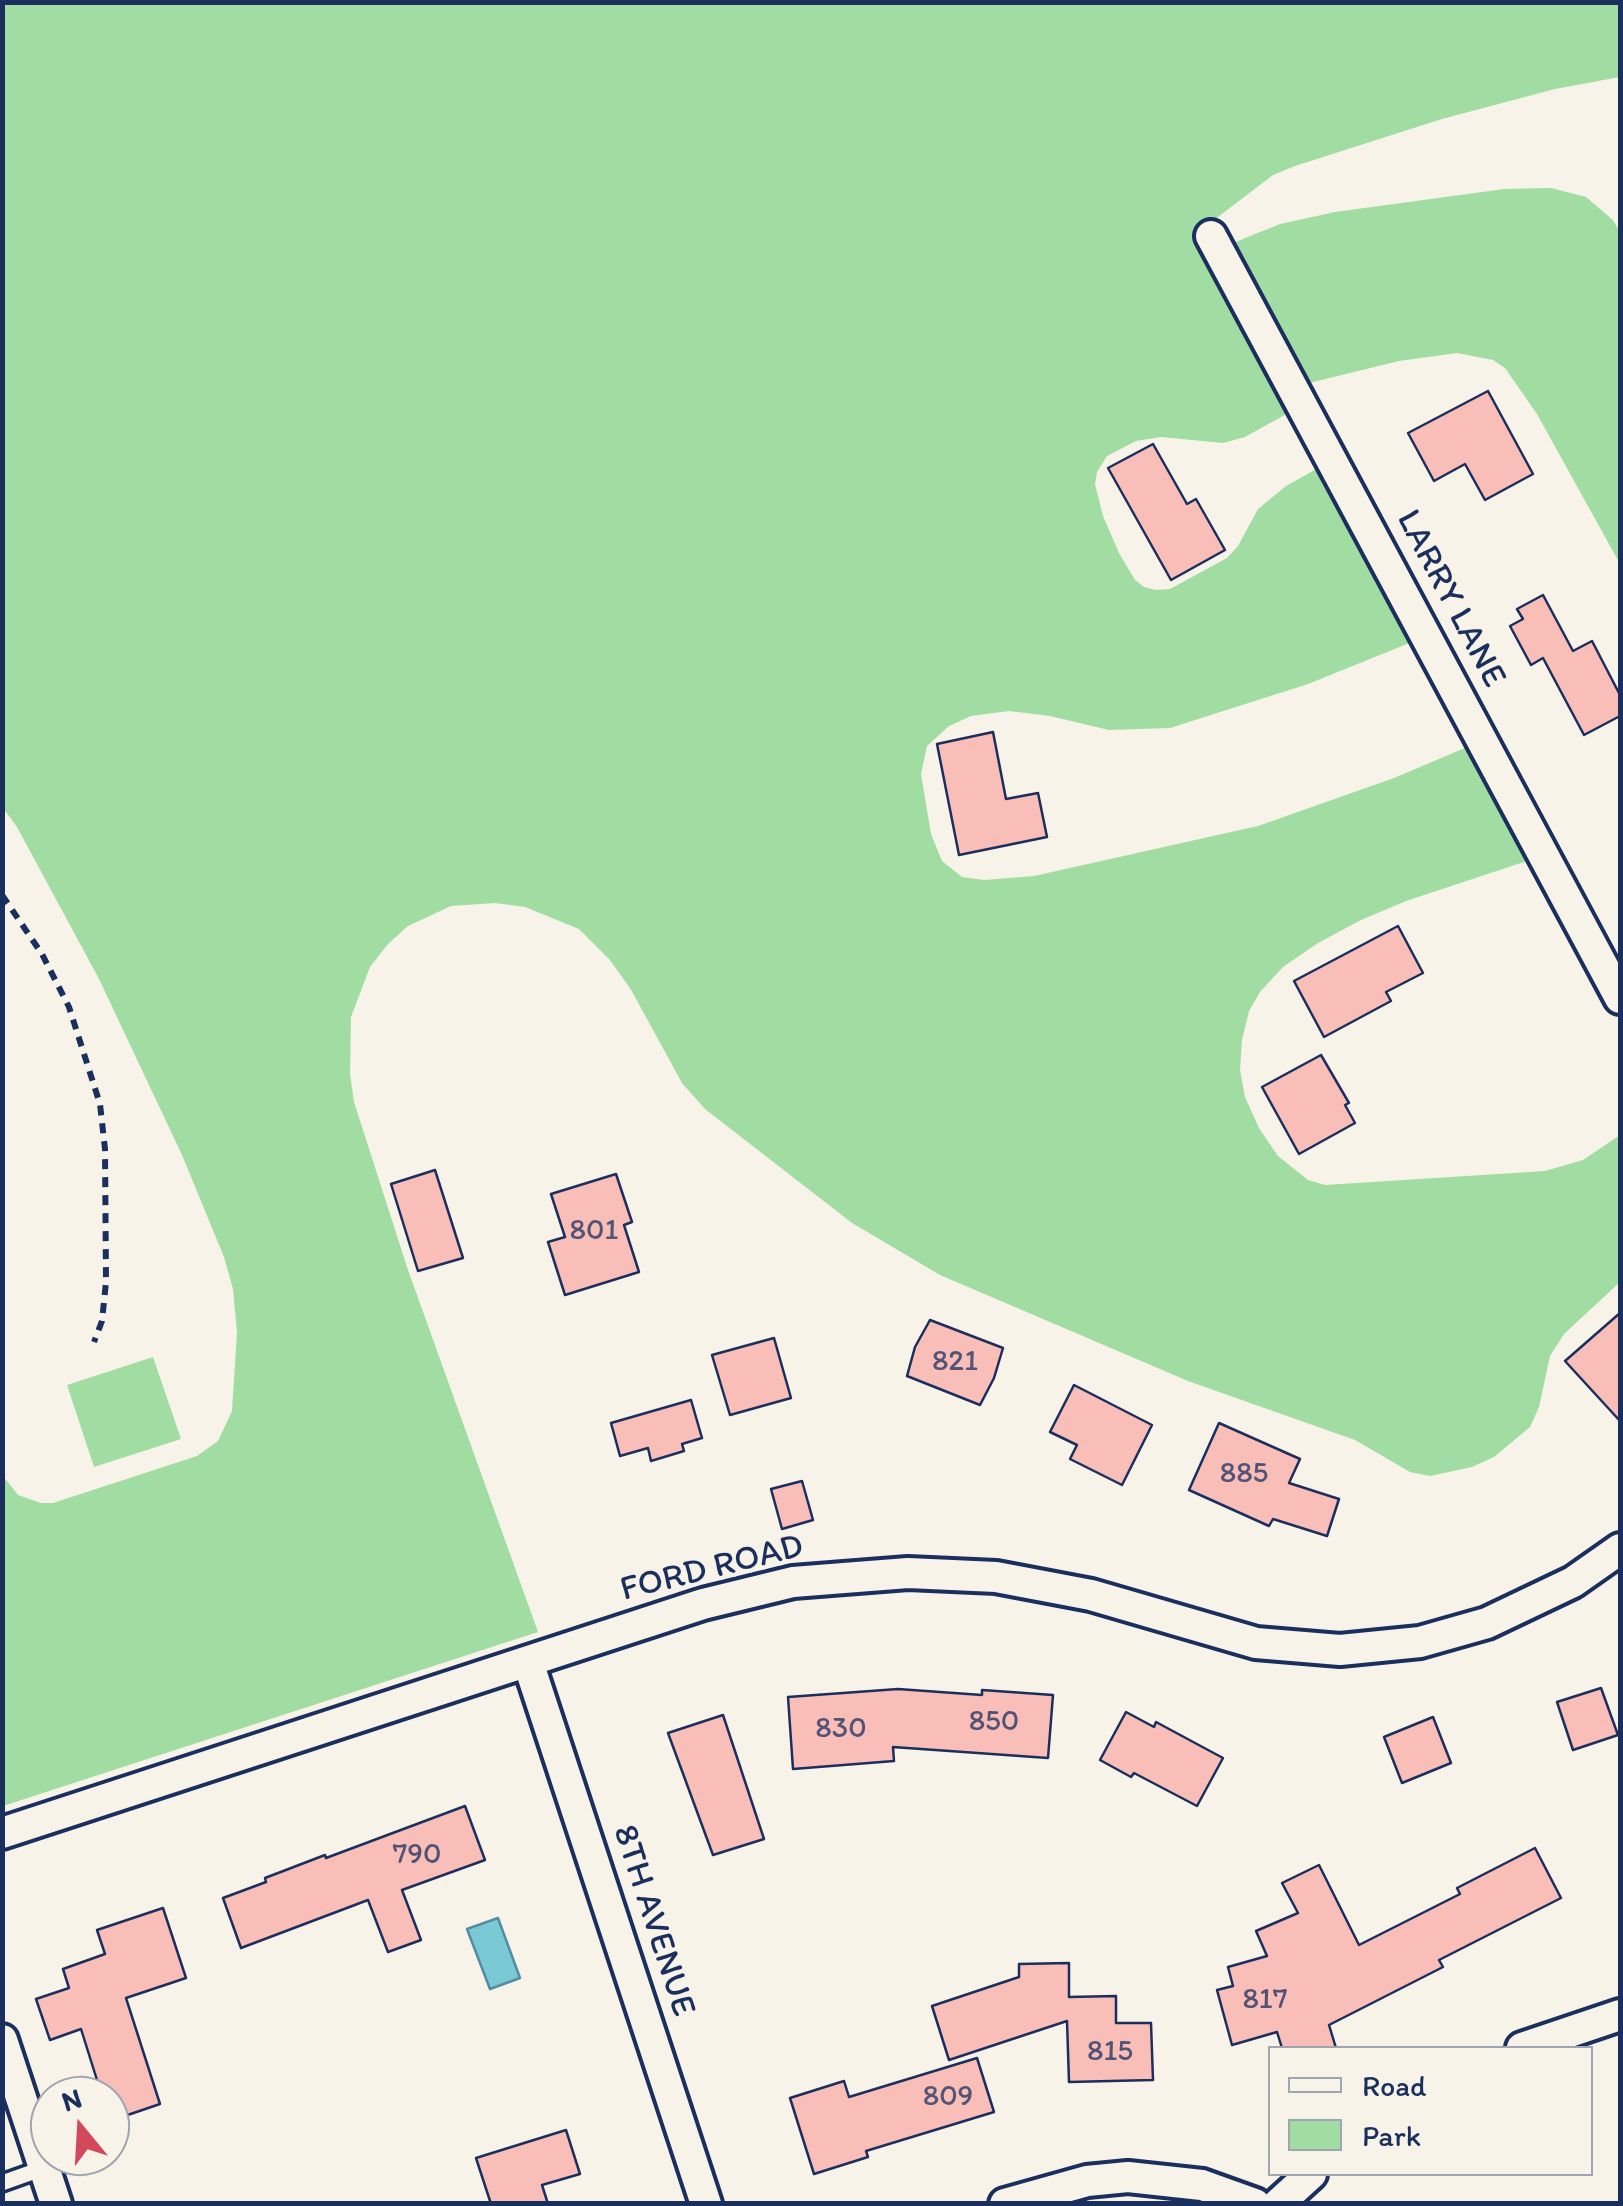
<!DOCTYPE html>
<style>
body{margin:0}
#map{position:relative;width:1623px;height:2206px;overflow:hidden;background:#f7f3e8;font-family:Itim,sans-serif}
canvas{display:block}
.frame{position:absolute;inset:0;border:5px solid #1b2f5e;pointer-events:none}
.legend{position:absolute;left:1268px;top:2046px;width:325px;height:130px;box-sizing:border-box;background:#f7f3e8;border:2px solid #9fa5b1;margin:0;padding:12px 18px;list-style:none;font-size:30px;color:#1b2f5e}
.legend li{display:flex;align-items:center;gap:20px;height:50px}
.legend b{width:50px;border:2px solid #9fa5b1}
.north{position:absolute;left:30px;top:2076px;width:100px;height:100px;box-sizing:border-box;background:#f7f3e8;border:2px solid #9fa5b1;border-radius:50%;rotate:342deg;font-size:28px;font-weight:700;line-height:40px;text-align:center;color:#1b2f5e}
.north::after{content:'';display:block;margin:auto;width:35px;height:45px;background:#d1495b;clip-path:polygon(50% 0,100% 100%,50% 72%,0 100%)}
</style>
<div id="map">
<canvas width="1623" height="2206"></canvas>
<div class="frame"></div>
<ul class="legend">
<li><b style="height:12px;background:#f7f3e8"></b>Road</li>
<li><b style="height:28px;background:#a1dda3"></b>Park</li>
</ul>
<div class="north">N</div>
</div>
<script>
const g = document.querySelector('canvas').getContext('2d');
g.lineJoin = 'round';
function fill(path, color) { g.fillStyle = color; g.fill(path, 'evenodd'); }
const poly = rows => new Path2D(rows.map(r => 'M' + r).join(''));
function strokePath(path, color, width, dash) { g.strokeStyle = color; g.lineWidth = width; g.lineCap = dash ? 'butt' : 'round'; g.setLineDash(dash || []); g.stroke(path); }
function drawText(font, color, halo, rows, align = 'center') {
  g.font = font + ' Itim,sans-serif'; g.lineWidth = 8; g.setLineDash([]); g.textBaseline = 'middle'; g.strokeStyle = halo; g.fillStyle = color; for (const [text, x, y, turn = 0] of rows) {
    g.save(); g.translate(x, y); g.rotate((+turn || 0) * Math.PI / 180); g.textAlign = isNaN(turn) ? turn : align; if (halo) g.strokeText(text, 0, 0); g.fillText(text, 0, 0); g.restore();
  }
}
fill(poly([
 [2,3,1620,3,1620,77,1555,89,1442,119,1295,166,1273,175,1218,217,1193,229,1290,412,1245,437,1223,443,1161,437,1136,441,1107,456,1097,472,1095,484,1103,516,1119,553,1135,580,1144,587,1156,590,1170,589,1227,558,1238,546,1258,509,1286,486,1320,467,1412,642,1308,684,1170,728,1109,730,1050,716,1009,711,971,716,949,726,927,746,921,774,931,834,942,861,962,877,984,880,1034,876,1258,826,1394,778,1467,747,1527,861,1406,901,1361,920,1318,943,1283,967,1260,992,1249,1011,1242,1040,1240,1070,1245,1097,1259,1128,1278,1156,1308,1180,1325,1185,1545,1171,1583,1160,1620,1135,1620,1282,1564,1334,1550,1356,1539,1407,1530,1427,1494,1457,1472,1467,1430,1476,1410,1472,1355,1440,1188,1381,940,1275,852,1223,705,1109,682,1083,630,988,609,959,579,929,525,907,495,903,451,906,408,926,388,944,370,967,351,1017,350,1074,354,1102,408,1270,538,1632,3,1806,3,1476,18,1495,41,1503,53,1503,197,1456,218,1441,232,1411,237,1332,233,1289,224,1257,182,1155,99,979,17,827,3,808],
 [1551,188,1586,197,1613,220,1620,232,1620,564,1537,414,1505,368,1493,360,1457,353,1399,361,1309,383,1233,243,1280,224,1335,212,1504,189],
 [153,1357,181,1439,94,1467,67,1385]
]), '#a1dda3');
const water = poly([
 [498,1918,520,1978,490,1989,467,1929,498,1918]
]);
fill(water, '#7acad5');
strokePath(water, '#548ca5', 2.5);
const building = poly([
 [1488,391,1533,474,1485,500,1465,464,1434,481,1408,433,1488,391],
 [1153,444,1187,504,1196,499,1225,550,1171,580,1108,468,1153,444],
 [1543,595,1573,651,1592,641,1620,695,1620,716,1584,735,1543,658,1531,665,1510,626,1523,619,1517,609,1543,595],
 [993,732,1006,799,1038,793,1047,837,959,855,937,744,993,732],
 [1398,926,1423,973,1386,992,1391,1001,1324,1037,1294,981,1398,926],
 [1321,1055,1349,1103,1345,1105,1355,1123,1299,1154,1262,1087,1321,1055],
 [435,1170,463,1258,418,1271,391,1184,435,1170],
 [616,1174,632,1222,624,1225,639,1272,565,1295,548,1242,565,1237,551,1194,616,1174],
 [1620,1313,1620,1421,1565,1361,1620,1313],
 [930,1320,1003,1348,994,1378,980,1405,907,1376,915,1347,930,1320],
 [774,1338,791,1398,730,1415,712,1355,774,1338],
 [1074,1385,1152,1425,1122,1485,1070,1459,1077,1445,1050,1432,1074,1385],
 [691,1400,702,1438,682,1444,684,1451,651,1461,648,1448,620,1456,611,1423,691,1400],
 [1219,1423,1300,1459,1289,1483,1339,1499,1327,1536,1273,1519,1269,1526,1189,1490,1219,1423],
 [802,1481,813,1520,782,1529,771,1489,802,1481],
 [1601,1688,1618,1735,1573,1750,1557,1702,1601,1688],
 [898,1689,982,1695,982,1690,1053,1695,1048,1758,893,1747,894,1761,793,1769,788,1697,898,1689],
 [1126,1712,1154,1727,1156,1722,1223,1758,1197,1806,1134,1773,1131,1777,1100,1760,1126,1712],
 [723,1715,764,1839,713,1855,668,1733,723,1715],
 [1433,1717,1451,1763,1402,1783,1384,1737,1433,1717],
 [465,1806,485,1860,402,1890,421,1940,388,1952,368,1900,241,1948,223,1898,266,1882,265,1878,325,1855,326,1858,465,1806],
 [1535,1848,1561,1898,1439,1960,1443,1967,1329,2025,1336,2048,1282,2048,1277,2032,1232,2045,1217,1990,1233,1986,1228,1967,1267,1956,1256,1931,1298,1913,1282,1883,1319,1865,1359,1945,1460,1894,1457,1888,1535,1848],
 [163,1908,186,1978,126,1998,160,2104,110,2121,110,2096,102,2096,81,2029,50,2040,36,1999,69,1988,63,1969,105,1954,97,1930,163,1908],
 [1069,1963,1069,1997,1116,1996,1116,2023,1151,2023,1153,2080,1069,2082,1067,2021,949,2060,932,2006,1019,1977,1019,1964,1069,1963],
 [977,2058,994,2112,866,2151,868,2157,814,2174,790,2098,844,2081,849,2097,977,2058],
 [566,2130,580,2174,542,2185,548,2204,491,2204,476,2158,566,2130]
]);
fill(building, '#fabeb9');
strokePath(building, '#1b2f5e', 2.5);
const service = poly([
 [2,2183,44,2168]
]);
const minor = poly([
 [1211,236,1620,998],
 [528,1662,706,2204],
 [2,1833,703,1604,793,1582,908,1573,996,1577,1091,1595,1256,1643,1340,1650,1420,1642,1487,1623,1573,1582,1620,1549],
 [2,2040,56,2204],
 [1522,2048,1620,2015],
 [1005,2204,1087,2181,1128,2177,1202,2185,1255,2204],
 [1278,2204,1311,2174]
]);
strokePath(service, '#1b2f5e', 22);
strokePath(minor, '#1b2f5e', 38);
strokePath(poly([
 [2,895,42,954,69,1007,100,1104,105,1149,106,1282,102,1321,94,1342]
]), '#1b2f5e', 6, [10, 8]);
strokePath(service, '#f7f3e8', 15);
strokePath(minor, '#f7f3e8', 30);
drawText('30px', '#535375', null, [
 ["801",594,1231],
 ["821",955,1362],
 ["885",1244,1474],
 ["850",994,1722],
 ["830",841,1729],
 ["790",417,1855],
 ["817",1265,2000],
 ["815",1110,2052],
 ["809",948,2097]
]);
drawText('35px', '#1b2f5e', '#f7f3e8', [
 ["LARRY LANE",1450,599,62],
 ["FORD ROAD",712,1569,-14],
 ["8TH AVENUE",653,1921,72]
]);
</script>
